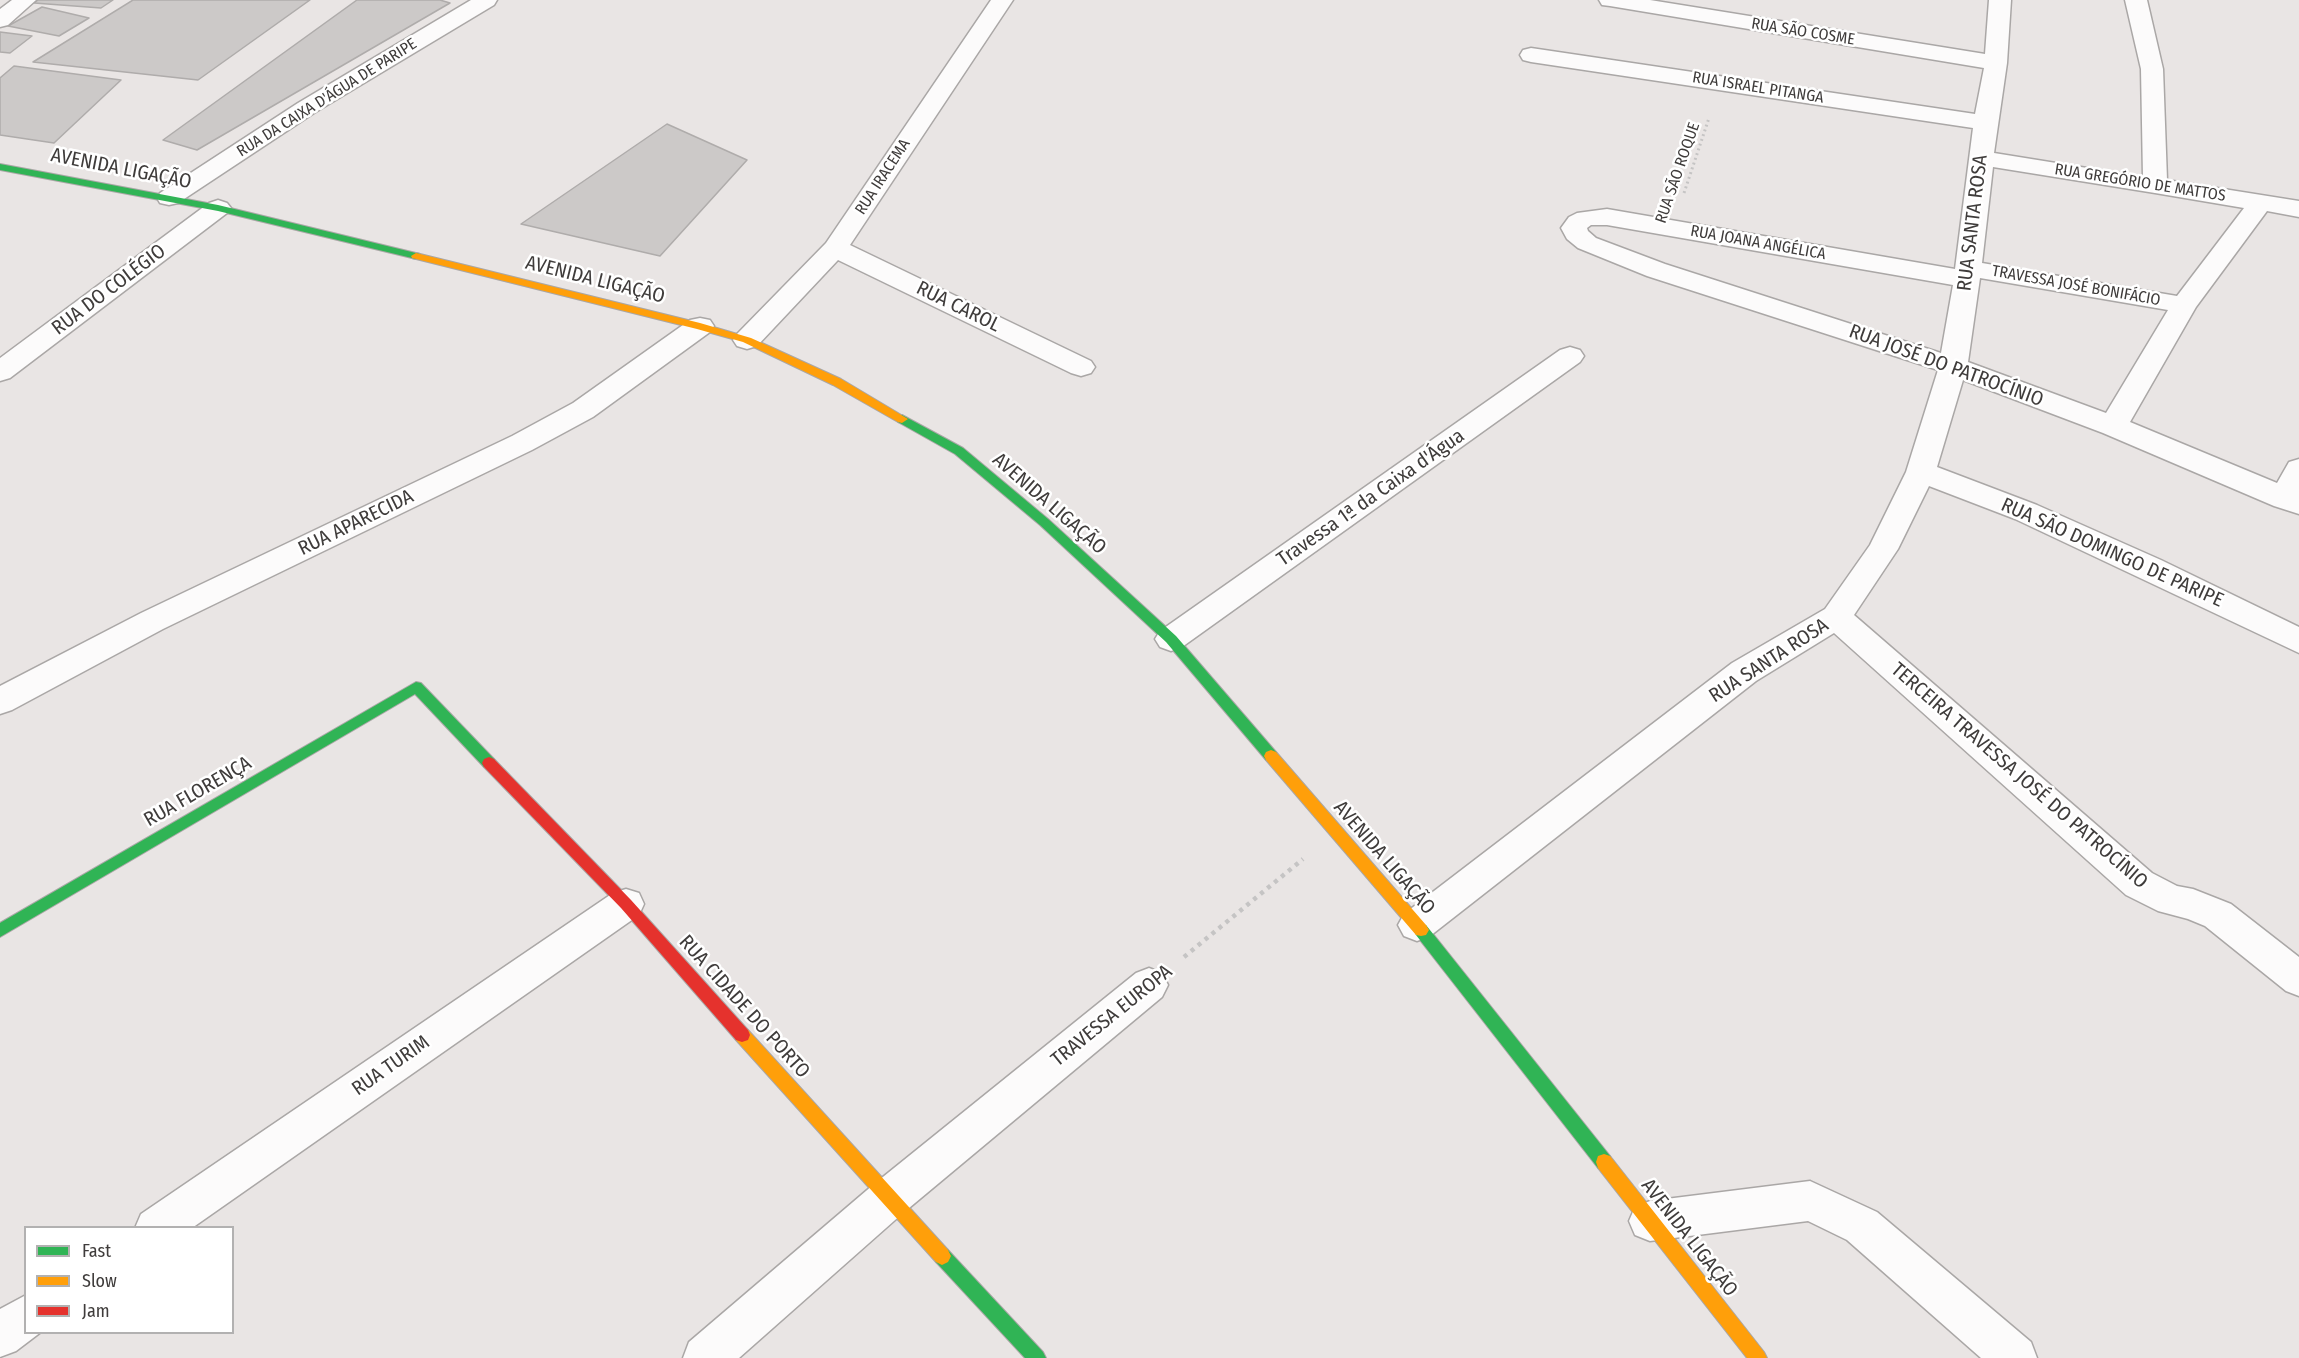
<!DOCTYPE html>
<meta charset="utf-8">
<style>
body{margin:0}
#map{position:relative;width:2299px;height:1358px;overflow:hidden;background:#e9e5e4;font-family:"Fira Sans Condensed",sans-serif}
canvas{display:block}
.legend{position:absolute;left:24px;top:1226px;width:210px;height:108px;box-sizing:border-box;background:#fff;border:2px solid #b2b1b1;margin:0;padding:8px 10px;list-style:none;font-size:18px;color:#3f3c3b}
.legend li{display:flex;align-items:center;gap:12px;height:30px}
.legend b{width:30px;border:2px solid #b2b1b1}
</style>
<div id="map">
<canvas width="2299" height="1358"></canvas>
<ul class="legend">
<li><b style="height:8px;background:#30b455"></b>Fast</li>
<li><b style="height:8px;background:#ff9f0a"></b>Slow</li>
<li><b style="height:8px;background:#e5322d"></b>Jam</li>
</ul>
</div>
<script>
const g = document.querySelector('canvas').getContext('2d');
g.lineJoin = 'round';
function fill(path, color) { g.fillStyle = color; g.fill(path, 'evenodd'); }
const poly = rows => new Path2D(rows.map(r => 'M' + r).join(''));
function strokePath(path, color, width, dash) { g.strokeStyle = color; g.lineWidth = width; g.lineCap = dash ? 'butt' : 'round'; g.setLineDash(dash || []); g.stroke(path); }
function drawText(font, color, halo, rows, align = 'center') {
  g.font = font + ' "Fira Sans Condensed",sans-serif'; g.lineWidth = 5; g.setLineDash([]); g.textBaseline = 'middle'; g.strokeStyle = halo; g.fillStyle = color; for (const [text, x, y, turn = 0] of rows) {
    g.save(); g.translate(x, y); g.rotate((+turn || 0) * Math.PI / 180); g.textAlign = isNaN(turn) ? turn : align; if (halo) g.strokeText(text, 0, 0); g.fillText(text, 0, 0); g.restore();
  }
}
const building = poly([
 [38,0,113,0,101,8,34,3,38,0],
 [133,0,310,0,198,80,33,62,133,0],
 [357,0,440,0,450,3,197,150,163,140,357,0],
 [42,7,89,18,59,36,8,26,42,7],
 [0,32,32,36,10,53,0,52,0,32],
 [14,66,121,80,54,143,0,135,0,78,14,66],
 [667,124,747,160,660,256,521,224,667,124]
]);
fill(building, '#ccc9c8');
strokePath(building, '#afacab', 1.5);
const street = poly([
 [12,0,36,0,8,25,0,27,0,9,12,0],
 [471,0,497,0,494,5,314,113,178,203,169,205,160,203,157,198,160,193,298,103,471,0],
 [991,0,1013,0,850,245,1091,361,1095,367,1091,373,1081,376,1071,373,838,260,757,346,747,349,737,346,733,340,737,334,826,243,991,0],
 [1599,0,1650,0,1985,54,1989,0,2011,0,2007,63,1994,153,2143,177,2141,69,2125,0,2147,0,2163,69,2167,180,2299,201,2299,217,2267,211,2196,307,2130,422,2277,483,2289,462,2299,459,2299,514,2274,506,2103,433,1963,380,1937,467,2037,505,2161,560,2299,627,2299,653,2015,519,1929,486,1898,549,1854,615,2152,873,2177,886,2193,889,2231,904,2299,957,2299,996,2286,991,2205,926,2188,919,2158,911,2126,895,1834,633,1756,681,1430,936,1417,941,1404,936,1398,925,1404,914,1732,663,1825,609,1870,545,1906,472,1938,370,1647,276,1578,248,1567,239,1561,228,1569,217,1577,213,1607,209,1955,269,1973,128,1531,62,1523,60,1520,55,1523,50,1531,48,1975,114,1984,68,1610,6,1602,5,1599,0],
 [1993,167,2155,193,2244,208,2177,296,1982,263,1993,167],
 [1591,225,1607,225,1953,285,1941,353,1665,264,1596,238,1588,231,1587,228,1591,225],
 [1980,278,2168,310,2106,413,1968,362,1980,278],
 [218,200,227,203,231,208,227,213,10,378,0,381,0,358,209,203,218,200],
 [700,318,710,320,714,326,710,332,593,417,532,450,163,629,12,710,0,714,0,686,141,613,512,436,573,403,690,320,700,318],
 [1570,347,1580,350,1584,356,1580,362,1182,647,1171,651,1160,647,1155,639,1160,631,1560,350,1570,347],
 [626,889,639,893,644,904,639,915,192,1228,135,1228,141,1214,613,893,626,889],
 [1149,968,1162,973,1168,985,1162,997,903,1213,739,1358,683,1358,689,1342,873,1185,1136,973,1149,968],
 [1810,1181,1877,1212,2031,1342,2037,1358,1981,1358,1847,1240,1808,1221,1650,1241,1635,1235,1629,1221,1635,1207,1650,1201,1810,1181],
 [26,1295,26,1332,41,1332,16,1351,0,1357,0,1309,26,1295]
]);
const fast = poly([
 [0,164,218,205,420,254,421,256,416,259,218,211,0,170,0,164],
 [902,415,963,448,1048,519,1176,636,1276,752,1278,756,1276,760,1266,760,1166,642,1040,525,955,454,898,422,896,419,898,416,902,415],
 [416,682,421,683,494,759,496,763,494,767,484,767,415,694,0,937,0,923,416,682],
 [1421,924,1426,925,1610,1156,1612,1162,1610,1168,1604,1170,1598,1168,1416,935,1413,930,1416,925,1421,924],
 [942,1247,948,1250,1043,1352,1046,1358,1025,1358,936,1262,933,1256,936,1250,942,1247]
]);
const slow = poly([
 [416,253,700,323,751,338,841,379,908,419,902,423,898,422,833,385,743,342,697,329,412,258,411,256,416,253],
 [1271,750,1276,752,1426,925,1429,930,1426,935,1421,936,1416,935,1266,760,1264,756,1266,752,1271,750],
 [742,1028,748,1030,948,1250,951,1256,948,1262,942,1265,936,1262,736,1040,734,1035,736,1030,742,1028],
 [1604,1154,1610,1156,1764,1352,1767,1358,1747,1358,1598,1168,1596,1162,1598,1156,1604,1154]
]);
const jam = poly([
 [489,757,494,759,631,900,748,1030,750,1035,748,1040,742,1042,736,1040,621,908,484,767,482,763,484,759,489,757]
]);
strokePath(street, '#aaa7a6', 3);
strokePath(fast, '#aaa7a6', 2);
strokePath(slow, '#aaa7a6', 2);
strokePath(jam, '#aaa7a6', 2);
strokePath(poly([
 [1684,193,1709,118]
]), '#c5c4c4', 3, [2, 3]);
strokePath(poly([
 [1184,957,1303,859]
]), '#c5c4c4', 4.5, [4, 5]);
fill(street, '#fcfbfb');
fill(fast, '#30b455');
fill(slow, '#ff9f0a');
fill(jam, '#e5322d');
drawText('16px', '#3f3c3b', '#fff', [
 ["RUA SÃO COSME",1803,32,9],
 ["RUA ISRAEL PITANGA",1758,88,9],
 ["RUA DA CAIXA D'ÁGUA DE PARIPE",327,98,-32],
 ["RUA SÃO ROQUE",1678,173,-71],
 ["RUA IRACEMA",883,177,-57],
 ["RUA GREGÓRIO DE MATTOS",2140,183,9],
 ["RUA JOANA ANGÉLICA",1758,243,10],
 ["TRAVESSA JOSÉ BONIFÁCIO",2076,286,10]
]);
drawText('20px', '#3f3c3b', '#fff', [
 ["AVENIDA LIGAÇÃO",121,169,11],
 ["RUA SANTA ROSA",1973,223,-83],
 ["AVENIDA LIGAÇÃO",595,280,14],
 ["RUA DO COLÉGIO",109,290,-37],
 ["RUA CAROL",958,307,26],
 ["RUA JOSÉ DO PATROCÍNIO",1946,366,20],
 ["Travessa 1ª da Caixa d'Água",1371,498,-35],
 ["AVENIDA LIGAÇÃO",1049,504,41],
 ["RUA APARECIDA",356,523,-26],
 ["RUA SÃO DOMINGO DE PARIPE",2112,553,24],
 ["RUA SANTA ROSA",1769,661,-33],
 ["TERCEIRA TRAVESSA JOSÉ DO PATROCÍNIO",2019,776,41],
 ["RUA FLORENÇA",198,792,-30],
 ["AVENIDA LIGAÇÃO",1384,858,49],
 ["RUA CIDADE DO PORTO",744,1007,48],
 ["TRAVESSA EUROPA",1112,1016,-39],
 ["RUA TURIM",391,1066,-35],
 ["AVENIDA LIGAÇÃO",1689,1238,52]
]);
</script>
